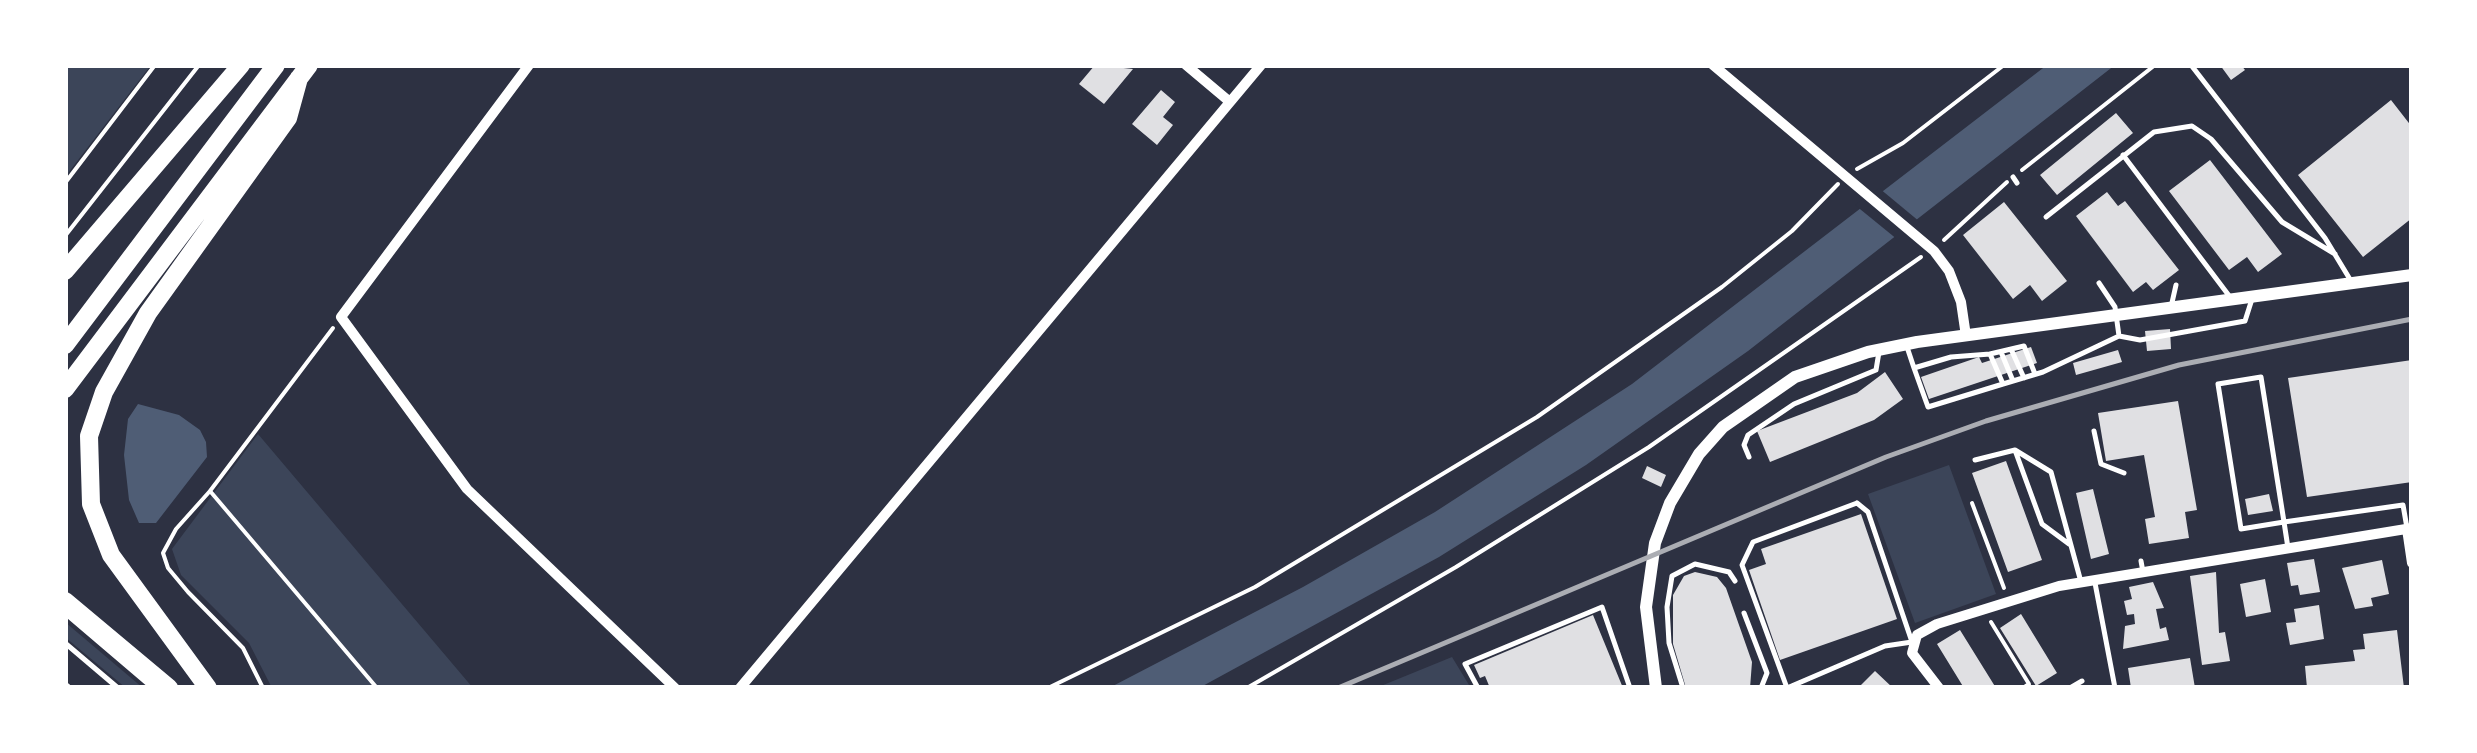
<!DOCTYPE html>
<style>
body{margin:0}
#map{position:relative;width:2477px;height:753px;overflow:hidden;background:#2d3142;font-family:Bitter,serif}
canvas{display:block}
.frame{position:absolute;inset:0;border:68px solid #fff;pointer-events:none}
</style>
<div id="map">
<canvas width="2477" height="753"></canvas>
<div class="frame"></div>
</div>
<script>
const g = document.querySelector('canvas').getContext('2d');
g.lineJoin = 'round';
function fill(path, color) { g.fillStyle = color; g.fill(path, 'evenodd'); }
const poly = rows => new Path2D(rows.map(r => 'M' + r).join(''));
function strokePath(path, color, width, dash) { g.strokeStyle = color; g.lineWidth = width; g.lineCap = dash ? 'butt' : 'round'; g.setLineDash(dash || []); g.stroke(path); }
fill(poly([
 [65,65,151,65,65,177],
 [258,434,473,688,272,688,249,643,181,575,172,549],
 [1949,465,1996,594,1915,623,1868,494],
 [65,622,143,688,126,688,65,637],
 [1452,657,1469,685,1464,688,1376,688]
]), '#3c4559');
fill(poly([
 [2047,65,2115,65,1748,351,1586,465,1439,557,1199,688,1109,688,1303,587,1435,512,1632,384],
 [138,404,179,415,200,430,206,442,207,457,156,523,139,523,129,500,124,455,128,419]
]), '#4f5d75');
fill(poly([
 [1879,188,1920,222,1898,240,1855,205]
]), '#2d3142');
fill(poly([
 [1095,65,1133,69,1104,104,1079,84],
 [2220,65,2241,65,2245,70,2231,80],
 [1161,90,1175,102,1163,117,1173,125,1157,145,1132,124],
 [2391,100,2412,127,2412,218,2363,257,2298,175],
 [2116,113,2133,133,2057,195,2040,175],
 [2210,160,2282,254,2258,272,2247,257,2229,270,2169,191],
 [2107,192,2118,206,2125,201,2179,270,2153,290,2146,282,2133,292,2076,216],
 [2004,202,2067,281,2042,301,2030,285,2013,299,1963,235],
 [2170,329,2171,349,2147,351,2145,331],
 [2031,347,2037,363,1929,399,1921,377,1979,357,1982,363],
 [2118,350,2122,362,2076,375,2073,363],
 [2412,360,2412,482,2307,497,2288,378],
 [1885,372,1903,399,1874,420,1770,462,1757,431,1857,393],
 [2178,401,2197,510,2185,512,2189,538,2149,544,2145,519,2155,517,2144,455,2106,461,2098,413],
 [2006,461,2042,560,2008,572,1972,473],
 [1647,466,1666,475,1661,487,1642,478],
 [2093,489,2109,554,2091,559,2076,493],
 [2269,494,2273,511,2248,515,2245,499],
 [1861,514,1897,619,1780,660,1749,570,1766,564,1761,549],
 [2314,559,2320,592,2300,595,2298,585,2291,586,2287,563],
 [2382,560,2389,594,2371,598,2373,606,2355,609,2342,568],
 [1695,572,1717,577,1726,588,1752,662,1750,688,1686,688,1673,644,1673,595,1684,576],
 [2216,572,2219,633,2225,632,2230,661,2202,665,2190,576],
 [2265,579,2271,612,2246,617,2240,584],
 [2153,582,2164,608,2156,609,2160,629,2166,627,2169,640,2123,649,2125,626,2135,624,2134,614,2127,615,2124,601,2132,599,2129,587],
 [2319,605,2324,639,2290,645,2286,623,2296,622,2294,609],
 [2021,614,2057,673,2036,686,2000,628],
 [1593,615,1623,688,1490,688,1485,676,1480,678,1474,665],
 [1960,630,1996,688,1964,688,1937,644],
 [2397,630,2404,688,2307,688,2305,666,2355,661,2353,650,2365,649,2363,634],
 [2190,658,2195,688,2131,688,2128,668],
 [1875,671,1893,688,1858,688]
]), '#e0e0e3');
strokePath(poly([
 [1857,169,1903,143,2004,65],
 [2022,170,2155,65],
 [65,183,155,65],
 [65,236,199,65],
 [1944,240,2007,182],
 [333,328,210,491,377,688],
 [210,491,176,529,163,553,168,568,188,592,243,648,263,688],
 [1972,503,2004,588],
 [1991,622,2029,684,2023,688],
 [1048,688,1255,587,1537,417,1722,287,1792,231,1838,184],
 [1247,688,1456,567,1649,447,1921,257]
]), '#fff', 4);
strokePath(poly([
 [2191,65,2325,238,2351,281],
 [2123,155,2230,297],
 [2013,177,2017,183],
 [2046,217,2154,132,2192,126,2211,139,2282,222,2335,254],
 [2171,307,2176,285],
 [2119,336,2140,340,2245,321,2252,299],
 [1907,347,1914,368,1951,357,1990,354,2003,384,2043,372,2119,336,2115,307,2099,283],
 [2011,349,2024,378],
 [2001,352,2013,381],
 [1990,354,2024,346,2035,374],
 [1914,368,1928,407,2003,384],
 [2094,431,2101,464,2124,473],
 [2016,453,2042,524,2069,544],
 [1749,457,1744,445,1748,435,1794,404,1876,370,1879,352],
 [1975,460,2015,450,2051,472,2081,582],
 [1857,503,1868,512,1912,642,1885,646,1787,688,1742,565,1753,542,1857,503],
 [2288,548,2284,522,2261,377,2218,384,2241,529,2284,522,2403,505,2407,528],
 [2141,561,2143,572],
 [2095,583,2115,688],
 [65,613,153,688],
 [1744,613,1767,673,1761,688],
 [65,643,118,688],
 [65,684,70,688],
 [1478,688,1465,664,1602,607,1630,688],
 [1683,688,1669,643,1667,607,1672,576,1695,564,1729,572,1735,581],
 [2070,688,2082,681]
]), '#fff', 5);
strokePath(poly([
 [529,65,341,317,467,489,675,688],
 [1186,65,1230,102],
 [1713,65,1934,251,1949,271,1961,302,1966,336],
 [2407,529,2412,563],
 [740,688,1261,65],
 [1939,688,1912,653,1917,635,1937,624,2059,586,2412,528]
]), '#fff', 10);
strokePath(poly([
 [1656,688,1646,607,1655,543,1670,503,1699,454,1723,427,1795,377,1868,352,1917,342,2412,275]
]), '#fff', 12);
strokePath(poly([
 [65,271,241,65],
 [65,345,276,65],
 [65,389,309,65],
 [65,601,169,688],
 [208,688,111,555,91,504,89,436,104,392,148,313,288,118,299,78]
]), '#fff', 18);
strokePath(poly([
 [1338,688,1886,457,1986,421,2179,365,2412,319]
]), '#abadb3', 5);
</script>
